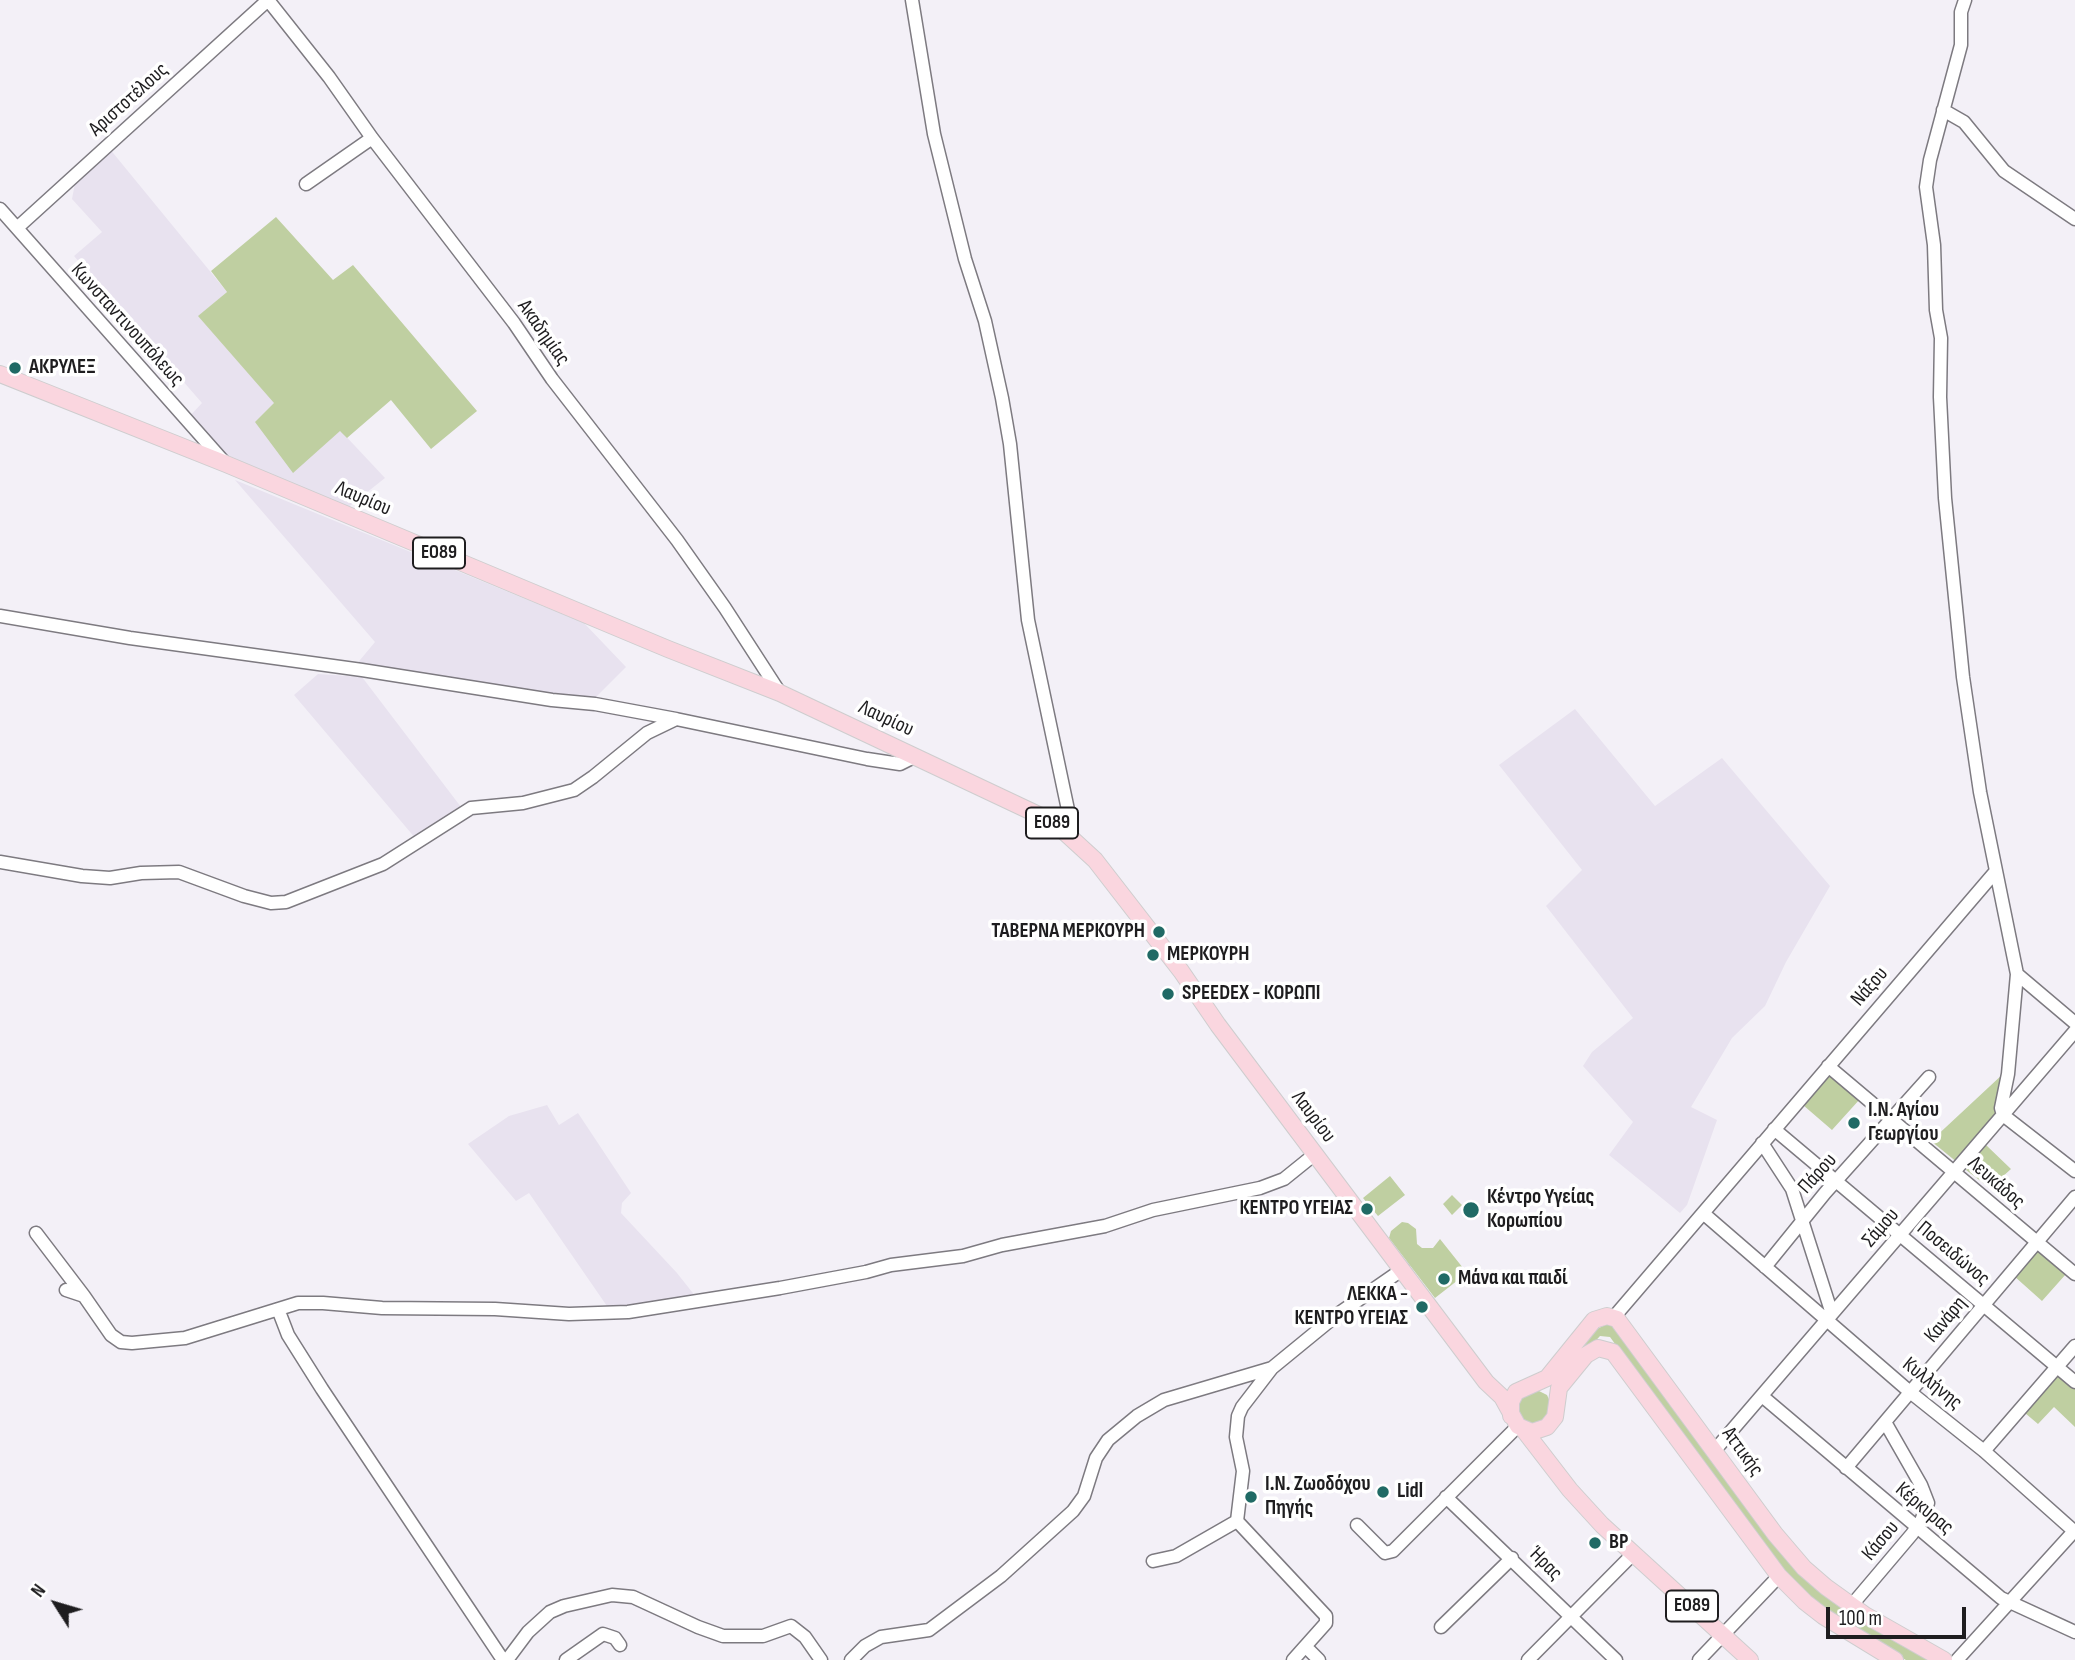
<!DOCTYPE html>
<meta charset="utf-8">
<style>
body{margin:0}
#map{position:relative;width:2075px;height:1660px;overflow:hidden;background:#f3f0f7;font-family:"Sofia Sans Condensed",sans-serif}
canvas{display:block}
.north{position:absolute;left:21px;top:1569px;width:70px;height:70px;-webkit-text-stroke:5px #fff;paint-order:stroke;rotate:307deg;font-size:19px;font-weight:700;line-height:28px;text-align:center;color:#1e1d1f}
.north::after{content:'';display:block;margin:auto;width:24px;height:32px;background:#1e1d1f;clip-path:polygon(50% 0,100% 100%,50% 72%,0 100%)}
.scale{position:absolute;left:1826px;top:1607px;width:140px;height:32px;box-sizing:border-box;border:4px solid #1e1d1f;border-top:0;padding-left:9px;font-size:21px;line-height:24px;white-space:nowrap;color:#1e1d1f;-webkit-text-stroke:5px #fff;paint-order:stroke}
</style>
<div id="map">
<canvas width="2075" height="1660"></canvas>
<div class="north">N</div>
<div class="scale">100 m</div>
</div>
<script>
const g = document.querySelector('canvas').getContext('2d');
g.lineJoin = 'round';
function fill(path, color) { g.fillStyle = color; g.fill(path, 'evenodd'); }
const poly = rows => new Path2D(rows.map(r => 'M' + r).join(''));
function strokePath(path, color, width, dash) { g.strokeStyle = color; g.lineWidth = width; g.lineCap = dash ? 'butt' : 'round'; g.setLineDash(dash || []); g.stroke(path); }
function drawText(font, color, halo, rows, align = 'center') {
  g.font = font + ' "Sofia Sans Condensed",sans-serif'; g.lineWidth = 7; g.setLineDash([]); g.textBaseline = 'middle'; g.strokeStyle = halo; g.fillStyle = color; for (const [text, x, y, turn = 0] of rows) {
    g.save(); g.translate(x, y); g.rotate((+turn || 0) * Math.PI / 180); g.textAlign = isNaN(turn) ? turn : align; if (halo) g.strokeText(text, 0, 0); g.fillText(text, 0, 0); g.restore();
  }
}
fill(poly([
 [109,148,227,292,199,316,275,403,293,472,340,430,385,478,346,509,229,462,188,418,202,403,74,256,102,232,72,199,76,178],
 [235,480,584,623,626,667,592,701,355,666,375,642],
 [318,674,362,677,461,807,416,839,294,695],
 [1575,709,1655,806,1722,758,1830,886,1786,962,1765,1006,1732,1038,1691,1107,1717,1120,1687,1205,1680,1213,1609,1155,1633,1122,1583,1066,1592,1052,1633,1018,1546,906,1582,870,1499,765],
 [547,1105,559,1125,578,1113,631,1193,622,1203,621,1213,677,1273,696,1297,609,1309,529,1193,516,1201,468,1144,509,1116]
]), '#e8e2ef');
fill(poly([
 [276,217,333,280,353,265,477,411,431,449,391,400,347,438,340,431,293,473,255,422,274,403,198,316,227,292,211,271],
 [2004,1073,1994,1119,1958,1163,1931,1141],
 [1831,1074,1860,1099,1832,1130,1803,1105],
 [1986,1145,2011,1169,1990,1188,1966,1170],
 [1390,1176,1405,1195,1378,1216,1363,1198],
 [1452,1195,1462,1205,1452,1215,1443,1204],
 [1402,1222,1408,1223,1416,1229,1417,1244,1422,1248,1433,1248,1440,1239,1467,1273,1435,1298,1389,1238,1391,1231],
 [2037,1250,2066,1274,2042,1301,2014,1276],
 [1605,1325,1614,1325,1807,1578,1849,1614,1929,1660,1906,1660,1840,1623,1783,1575,1610,1337,1600,1336,1555,1385,1549,1385,1597,1329],
 [2059,1374,2075,1387,2075,1427,2054,1407,2038,1424,2025,1413],
 [1535,1389,1547,1395,1552,1406,1545,1423,1522,1424,1515,1402]
]), '#bfcfa1');
const minor = poly([
 [268,0,329,77,372,138,514,323,552,379,677,540,725,608,780,693],
 [912,0,934,134,965,259,985,321,1002,398,1010,444,1028,620,1071,824,1071,836],
 [1965,0,1961,12,1961,45,1930,160,1926,187,1934,245,1936,310,1941,338,1940,397,1945,498,1963,677,1980,792,2017,974,2008,1074,2001,1108,2003,1115,2075,1171],
 [1943,110,1964,122,2004,171,2075,219],
 [306,184,372,138],
 [0,209,225,463],
 [17,228,268,0],
 [0,616,130,638,362,670,552,700,595,704,676,719],
 [0,862,82,876,110,878,141,873,179,872,244,896,271,903,286,902,383,864,471,808,523,803,574,790,593,777,647,733,676,719,867,759,900,764,916,756],
 [2017,974,2075,1023],
 [1828,1066,2075,1274],
 [1774,1129,2075,1382],
 [1762,1143,1792,1189,1832,1314],
 [1703,1213,1910,1392,1984,1451,2075,1532],
 [36,1233,84,1296],
 [1765,1267,1825,1193,1929,1077],
 [66,1290,84,1296,111,1335,121,1342,132,1343,185,1338,298,1303,323,1303,382,1308,495,1309,569,1314,628,1312,780,1288,866,1272,891,1265,963,1256,1002,1245,1105,1226,1153,1210,1260,1188,1284,1179,1315,1154],
 [278,1309,288,1335,322,1389,503,1660],
 [1614,1317,1996,871],
 [1272,1368,1242,1407,1238,1416,1236,1437,1243,1471,1237,1521,1326,1616,1326,1623,1293,1660],
 [1762,1396,2001,1598,2075,1632],
 [1715,1450,2075,1031],
 [1984,1451,2075,1346],
 [1846,1468,2075,1197],
 [1446,1497,1616,1660],
 [1357,1525,1385,1553,1393,1551,1518,1426],
 [1153,1561,1176,1556,1237,1521],
 [1851,1606,1912,1534,1921,1521,1928,1503,1921,1485,1885,1422],
 [1441,1627,1512,1558],
 [1306,1647,1319,1660],
 [507,1660,528,1632,550,1612,564,1606,612,1595,633,1597,698,1627,723,1636,763,1636,791,1626,805,1637,821,1660],
 [566,1660,603,1634,615,1638,620,1645],
 [851,1660,865,1646,881,1637,929,1630,1001,1576,1073,1511,1084,1496,1096,1458,1108,1440,1137,1416,1164,1400,1272,1368,1338,1314,1403,1269],
 [1528,1660,1633,1554],
 [1699,1660,1779,1576],
 [1957,1660,2075,1530]
]);
const major = poly([
 [0,374,226,464,668,649,780,693,1045,818,1059,827,1095,860,1181,971,1218,1025,1486,1382,1502,1397,1518,1426,1532,1432,1547,1427,1555,1417,1559,1388,1586,1355,1598,1348,1613,1352,1779,1576,1805,1602,1823,1616,1895,1660],
 [1511,1416,1511,1402,1516,1392,1547,1378,1594,1320,1607,1316,1617,1319,1775,1534,1804,1568,1826,1587,1865,1615,1944,1660],
 [1523,1429,1570,1490,1602,1525,1750,1660]
]);
strokePath(minor, '#7d7a80', 15);
strokePath(major, '#cecdce', 18);
strokePath(minor, '#fff', 12);
strokePath(major, '#fad6df', 16);
for (const [x, y, r, color] of [
 [15,368,7,"#206a65"],
 [1159,932,7,"#206a65"],
 [1153,955,7,"#206a65"],
 [1168,994,7,"#206a65"],
 [1854,1123,7,"#206a65"],
 [1367,1209,7,"#206a65"],
 [1471,1210,9,"#206a65"],
 [1444,1279,7,"#206a65"],
 [1422,1307,7,"#206a65"],
 [1383,1492,7,"#206a65"],
 [1251,1497,7,"#206a65"],
 [1595,1543,7,"#206a65"]
]) { const dot = new Path2D(); dot.arc(x, y, r, 0, 2 * Math.PI); g.fillStyle = color; g.fill(dot); strokePath(dot, '#fff', 2.5); }
for (const [x, y, w] of [
 [439,553,52],
 [1052,823,52],
 [1692,1606,52]
]) { const box = new Path2D(); box.roundRect(x - w / 2, y - 15.5, w, 31, 5); g.fillStyle = '#fff'; g.fill(box); strokePath(box, '#1e1d1f', 2); }
drawText('bold 19px', '#1e1d1f', null, [
 ["ΕΟ89",439,553],
 ["ΕΟ89",1052,823],
 ["ΕΟ89",1692,1606]
]);
drawText('21px', '#1e1d1f', '#fff', [
 ["Αριστοτέλους",129,100,-42],
 ["Κωνσταντινουπόλεως",127,325,48],
 ["Ακαδημίας",543,333,55],
 ["Λαυρίου",363,499,23],
 ["Λαυρίου",886,719,25],
 ["Νάξου",1870,987,-49],
 ["Λαυρίου",1313,1117,53],
 ["Πάρου",1818,1174,-48],
 ["Λευκάδος",1996,1183,41],
 ["Σάμου",1881,1228,-49],
 ["Ποσειδώνος",1953,1254,40],
 ["Κανάρη",1946,1320,-50],
 ["Κυλλήνης",1932,1384,39],
 ["Αττικής",1742,1452,54],
 ["Κέρκυρας",1924,1509,40],
 ["Κάσου",1881,1541,-50],
 ["Ήρας",1545,1564,45]
]);
drawText('bold 21px', '#1e1d1f', '#fff', [
 ["ΑΚΡΥΛΕΞ",29,368],
 ["ΤΑΒΕΡΝΑ ΜΕΡΚΟΥΡΗ",1145,932,"right"],
 ["ΜΕΡΚΟΥΡΗ",1167,955],
 ["SPEEDEX - ΚΟΡΩΠΙ",1182,994],
 ["Ι.Ν. Αγίου",1868,1111],
 ["Γεωργίου",1868,1135],
 ["Κέντρο Υγείας",1487,1198],
 ["Κορωπίου",1487,1222],
 ["ΚΕΝΤΡΟ ΥΓΕΙΑΣ",1353,1209,"right"],
 ["Μάνα και παιδί",1458,1279],
 ["ΛΕΚΚΑ -",1408,1295,"right"],
 ["ΚΕΝΤΡΟ ΥΓΕΙΑΣ",1408,1319,"right"],
 ["Ι.Ν. Ζωοδόχου",1265,1485],
 ["Πηγής",1265,1509],
 ["Lidl",1397,1492],
 ["BP",1609,1543]
], 'left');
</script>
